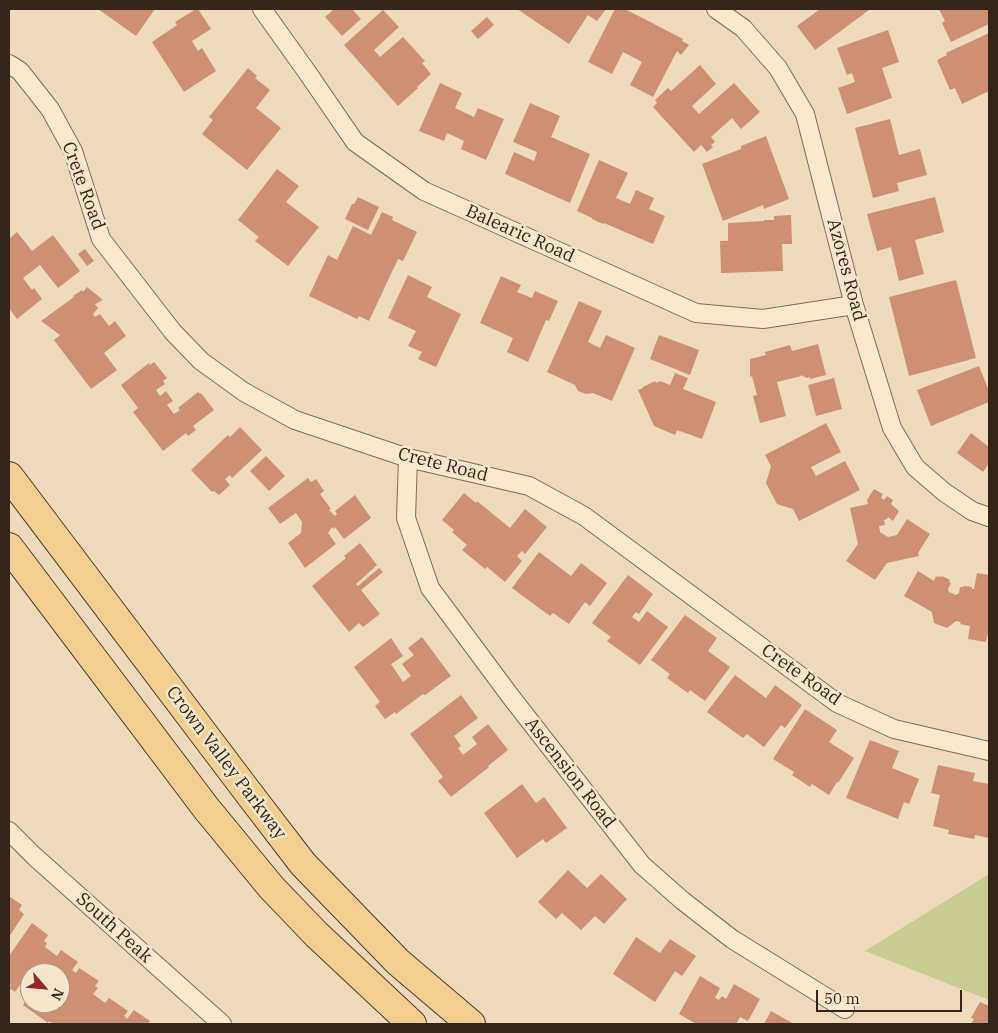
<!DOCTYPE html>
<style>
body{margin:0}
#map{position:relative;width:998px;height:1033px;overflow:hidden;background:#eedbbb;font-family:"IBM Plex Serif",serif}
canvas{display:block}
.frame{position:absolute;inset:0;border:10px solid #34251a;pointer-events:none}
.north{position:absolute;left:20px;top:963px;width:50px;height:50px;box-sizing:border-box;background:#f6e6cb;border:1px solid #a89984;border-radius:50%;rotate:117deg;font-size:14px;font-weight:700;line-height:20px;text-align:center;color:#34251a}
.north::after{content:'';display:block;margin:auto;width:18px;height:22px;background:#95242d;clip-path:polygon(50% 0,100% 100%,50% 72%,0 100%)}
.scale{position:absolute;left:816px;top:990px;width:146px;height:22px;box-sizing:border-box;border:2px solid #34251a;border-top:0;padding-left:6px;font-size:15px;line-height:18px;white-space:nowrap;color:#34251a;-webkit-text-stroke:4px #f6e6cb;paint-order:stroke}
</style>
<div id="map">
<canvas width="998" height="1033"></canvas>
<div class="frame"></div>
<div class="north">N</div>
<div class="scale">50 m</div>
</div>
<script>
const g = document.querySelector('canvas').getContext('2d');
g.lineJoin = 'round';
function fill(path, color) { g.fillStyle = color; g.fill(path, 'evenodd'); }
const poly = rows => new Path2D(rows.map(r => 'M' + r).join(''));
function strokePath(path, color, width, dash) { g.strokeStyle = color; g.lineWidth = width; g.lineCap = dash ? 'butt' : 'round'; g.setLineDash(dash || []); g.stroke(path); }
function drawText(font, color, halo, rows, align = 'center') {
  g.font = font + ' "IBM Plex Serif",serif'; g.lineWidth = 5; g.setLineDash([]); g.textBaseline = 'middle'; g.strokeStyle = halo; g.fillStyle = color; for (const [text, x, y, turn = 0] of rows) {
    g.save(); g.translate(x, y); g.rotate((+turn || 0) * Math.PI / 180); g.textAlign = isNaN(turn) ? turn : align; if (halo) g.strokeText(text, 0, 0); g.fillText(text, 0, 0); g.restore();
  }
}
fill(poly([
 [989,874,989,1000,865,951]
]), '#c9cc90');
fill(poly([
 [98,9,155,9,136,36],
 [196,9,198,9,211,29,192,41,198,51,202,48,216,71,184,92,152,42,177,25,175,22],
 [334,9,352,9,361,19,342,36,325,17],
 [517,9,606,9,597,21,588,15,569,44],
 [615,9,625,9,683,39,682,41,689,45,681,55,677,51,653,97,630,85,642,62,623,52,612,74,588,62],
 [820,9,868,9,869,10,815,50,797,26],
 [939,9,989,9,989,24,951,42,942,23,945,21],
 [383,10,399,27,374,50,380,57,403,37,425,61,422,63,431,74,417,87,418,88,398,106,344,45],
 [487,17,494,25,478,39,471,31],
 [888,30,899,62,882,68,892,98,847,114,838,88,855,82,852,73,847,75,837,48],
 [989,33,989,91,962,104,955,88,950,90,937,60,947,55,946,53],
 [700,65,716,84,692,106,699,114,734,83,760,112,741,129,732,118,711,137,715,142,711,145,713,147,707,152,701,145,694,152,653,107,657,103,655,100,668,88,671,91],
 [248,68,257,76,255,78,270,90,256,108,281,128,247,170,202,134,213,120,209,117],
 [440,83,462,93,455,108,474,117,478,108,504,119,486,160,461,149,464,141,447,133,444,141,419,131],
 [530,103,560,116,551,137,590,154,570,203,505,174,514,152,534,161,537,152,513,142],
 [890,119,899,155,920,149,927,175,897,183,899,191,873,198,855,128],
 [766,136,789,199,764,209,763,205,723,221,702,164,741,149,741,146],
 [599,160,628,173,616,198,630,204,636,190,654,198,649,209,665,216,653,244,604,223,603,224,592,219,592,218,577,211],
 [277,169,299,186,286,202,319,227,288,266,255,241,259,237,238,220],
 [358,197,379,207,368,230,345,219,352,204,354,204],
 [935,197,944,232,915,240,924,274,899,281,891,247,877,251,867,214],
 [382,212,393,217,392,220,417,232,403,261,398,259,369,321,359,316,357,319,309,296,328,255,337,260,353,226,371,235],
 [791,215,792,244,782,244,783,271,721,273,720,241,728,241,728,223,764,221,764,220,774,220,774,216],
 [17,232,32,251,53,235,80,271,58,288,40,265,23,278,32,290,34,288,42,299,17,319,9,308,9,239],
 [85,249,94,261,87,266,78,254],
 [408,275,432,287,427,297,461,314,436,367,418,359,422,352,408,346,416,331,388,318],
 [501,276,521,285,517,292,532,298,535,291,558,301,549,321,546,320,528,362,507,352,513,338,480,323],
 [956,280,976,358,909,376,889,297],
 [87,287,103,300,95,304,98,308,93,314,95,317,100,314,109,326,115,321,126,336,104,353,117,370,91,389,54,340,60,335,41,321,74,297,73,296,82,290,83,292],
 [579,301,602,311,588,342,600,348,606,335,635,348,612,401,593,393,586,394,578,391,575,385,547,372],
 [659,335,699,350,690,375,650,359],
 [818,344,826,375,810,379,810,377,807,378,801,375,801,376,777,382,786,416,760,423,753,396,757,395,752,376,750,377,750,359,766,355,765,352,790,345,792,351],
 [154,362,167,378,163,381,165,384,156,390,160,396,166,391,173,401,167,405,174,414,180,410,178,408,198,392,200,394,201,393,214,410,193,426,196,430,188,436,186,433,163,451,133,412,138,408,121,385,149,363,150,365],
 [979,366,989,391,989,402,931,426,917,390],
 [675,373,688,378,683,389,716,402,702,439,677,430,675,435,654,426,638,390,643,388,643,387,655,381,656,383,660,381,670,385],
 [834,378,842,409,816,416,808,385],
 [826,423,841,452,811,467,816,476,845,461,860,490,799,521,793,509,777,504,766,483,771,466,765,455],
 [240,427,262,450,232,478,230,475,225,479,230,485,219,495,214,491,212,492,191,470,228,435,230,437],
 [971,433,989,447,989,463,983,472,957,453],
 [266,456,285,476,269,491,250,471],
 [308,478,311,482,316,479,324,491,320,494,331,509,329,510,335,516,337,514,335,511,355,495,371,518,344,539,335,527,334,529,332,527,328,533,336,544,305,568,288,543,301,533,302,522,296,513,280,524,268,508],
 [874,489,883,494,881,498,884,500,887,496,893,500,891,504,899,511,893,521,888,517,887,519,884,520,885,525,879,526,880,532,888,537,897,535,907,519,930,534,918,553,919,556,887,563,875,580,846,561,858,544,850,508,868,504,867,500],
 [464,493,476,503,477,501,510,528,525,509,547,527,525,554,522,551,517,556,522,561,505,582,487,567,485,569,462,550,467,545,452,532,454,530,442,520],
 [360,543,377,565,356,584,358,586,379,568,383,572,361,590,380,614,363,627,359,623,349,632,312,586,335,567,346,558,344,556],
 [539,552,571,576,581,563,607,583,590,606,585,602,569,624,553,613,550,616,512,588],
 [918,571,934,581,936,576,938,577,938,576,941,577,942,576,950,580,949,582,951,583,948,589,949,592,956,595,959,593,960,587,963,587,964,586,972,587,972,589,974,589,977,573,989,575,989,628,986,642,968,639,970,626,960,624,961,622,956,621,947,628,934,623,932,612,904,596],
 [628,575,653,594,639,614,636,612,632,617,639,622,647,611,668,627,640,665,607,641,611,637,592,623],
 [685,615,717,638,708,651,730,667,705,701,690,690,688,693,667,678,670,674,651,660],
 [422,637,451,676,425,695,423,694,396,714,395,712,385,719,375,706,380,702,354,667,391,638,403,656,391,664,403,682,411,676,402,664,414,655,408,648],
 [735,675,766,698,775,685,802,705,785,728,781,725,764,747,747,734,743,738,707,712],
 [461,695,478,718,454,736,461,746,458,748,463,755,477,744,472,737,488,724,508,750,488,766,489,767,451,797,438,781,443,777,410,734],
 [805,709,837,730,829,742,854,758,838,783,837,782,829,795,812,784,810,787,792,775,794,772,773,759],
 [870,740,899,751,892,768,919,779,909,804,904,802,898,819,846,798],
 [938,765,975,773,973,781,989,784,989,838,975,835,974,839,948,834,949,830,933,826,940,795,931,793],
 [522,784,536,803,544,797,567,828,546,843,543,839,517,858,484,813],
 [568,870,587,888,601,874,627,899,604,924,595,916,581,930,562,913,556,919,538,902],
 [9,896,22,905,19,910,24,914,9,937],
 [32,923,48,935,44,941,47,943,45,947,57,956,61,950,78,962,72,970,76,973,79,968,99,981,95,986,98,988,93,994,105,1003,109,998,128,1011,124,1016,127,1019,134,1010,150,1021,148,1024,53,1024,49,1021,48,1023,23,1005,28,998,20,992,26,985,22,982,15,992,9,988,11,985,9,984,9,956],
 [30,973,60,973,60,1003,30,1003],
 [636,937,660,953,670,939,696,956,682,976,675,971,655,1002,613,974],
 [700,976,720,988,715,998,719,1000,722,996,726,999,734,984,760,999,748,1021,740,1017,736,1024,696,1024,679,1014],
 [980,1002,989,1006,989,1024,971,1024,974,1019,971,1018],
 [771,1011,794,1024,764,1024]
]), '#ce9070');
const minor = poly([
 [262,9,307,72,355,142,424,191,696,313,763,319,854,305],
 [716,9,743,28,778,68,805,114,854,305,892,428,915,467,944,492,972,511,989,517],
 [9,64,20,71,50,109,73,151,101,239,173,332,201,361,244,392,295,420,408,458,529,486,584,516,837,703,894,729,989,751],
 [408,458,406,518,430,588,511,697,642,865,683,901,732,939,845,1009],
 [9,831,34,856,222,1024]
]);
const primary = poly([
 [9,476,247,791,303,864,398,962,471,1024],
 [9,547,206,808,271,887,316,934,412,1024]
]);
strokePath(minor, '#856b55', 20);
strokePath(primary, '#523a2a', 30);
strokePath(minor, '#f9e9ce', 18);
strokePath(primary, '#f4cd90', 28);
drawText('18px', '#34251a', '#f6e6cb', [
 ["Crete Road",83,186,70],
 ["Balearic Road",520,234,24],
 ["Azores Road",846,270,75],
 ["Crete Road",443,465,14],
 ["Crete Road",801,675,35],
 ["Crown Valley Parkway",226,763,53],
 ["Ascension Road",570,773,52],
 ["South Peak",114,928,42]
]);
</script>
